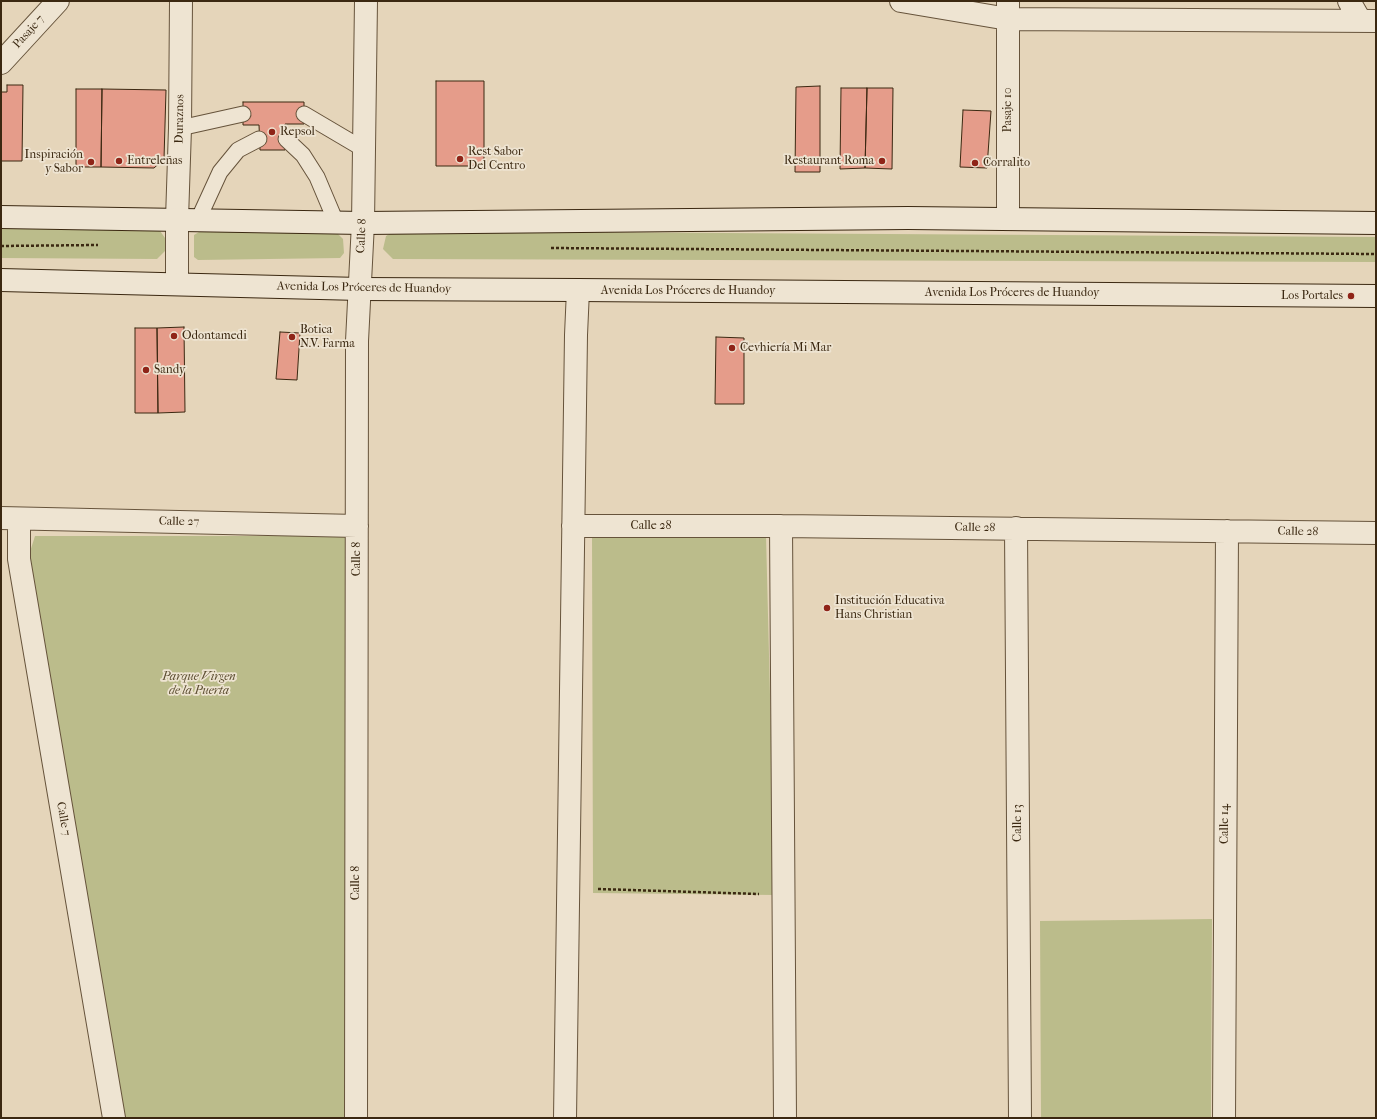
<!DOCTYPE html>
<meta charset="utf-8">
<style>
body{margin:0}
#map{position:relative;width:1377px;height:1119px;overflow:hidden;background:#e5d5ba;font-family:"IM FELL French Canon",serif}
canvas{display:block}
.frame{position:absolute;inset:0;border:2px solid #3b2811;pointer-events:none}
</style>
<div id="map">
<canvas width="1377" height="1119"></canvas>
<div class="frame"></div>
</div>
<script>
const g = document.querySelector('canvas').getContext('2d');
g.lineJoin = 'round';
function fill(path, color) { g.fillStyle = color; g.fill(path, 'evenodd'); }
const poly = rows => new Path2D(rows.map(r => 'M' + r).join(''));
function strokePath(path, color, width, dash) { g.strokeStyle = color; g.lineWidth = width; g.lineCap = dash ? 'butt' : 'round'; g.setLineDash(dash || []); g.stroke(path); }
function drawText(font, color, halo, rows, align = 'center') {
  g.font = font + ' "IM FELL French Canon",serif'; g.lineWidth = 3.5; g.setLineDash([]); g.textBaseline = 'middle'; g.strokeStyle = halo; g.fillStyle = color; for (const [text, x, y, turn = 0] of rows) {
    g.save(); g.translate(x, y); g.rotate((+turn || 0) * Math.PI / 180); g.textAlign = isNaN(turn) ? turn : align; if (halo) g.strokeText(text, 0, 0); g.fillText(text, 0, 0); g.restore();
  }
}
fill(poly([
 [1,228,158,228,165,238,165,251,157,259,1,258],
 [335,231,343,239,344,253,340,258,198,260,194,257,194,235,199,232],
 [395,231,1376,237,1376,262,393,259,383,249,386,236],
 [592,535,766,535,775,895,593,893],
 [35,536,347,536,345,1118,124,1118,28,558],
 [1212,919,1211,1118,1041,1118,1040,921]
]), '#bbbc8b');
const building = poly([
 [436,81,484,81,484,166,436,166,436,81],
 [7,85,23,85,22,161,1,161,1,92,7,92,7,85],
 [820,86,820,172,795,172,796,87,820,86],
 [841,88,867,88,865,168,840,169,841,88],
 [867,88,893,88,892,169,865,168,867,88],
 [76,89,102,89,101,167,76,167,76,89],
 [102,89,166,90,164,159,154,168,101,167,102,89],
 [243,102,304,102,304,124,285,124,285,150,260,150,259,125,243,125,243,102],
 [963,110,991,111,987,168,960,167,963,110],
 [184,327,185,412,158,413,157,328,184,327],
 [135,328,157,328,158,413,135,413,135,328],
 [280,332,300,333,297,380,276,379,280,332],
 [716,337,744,338,744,404,715,404,716,337]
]);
fill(building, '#e59c8a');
strokePath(building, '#3b2811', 1);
const service = poly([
 [304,114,365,150],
 [180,128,243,114],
 [286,139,303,155,317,177,336,222],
 [198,220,220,172,238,150,259,139]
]);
const minor = poly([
 [901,1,1008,19,1376,21],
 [1349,1,1360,20],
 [1,63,58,1],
 [1008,218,1008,1],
 [177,284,177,219,180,128,181,1],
 [1,518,357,526],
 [19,519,19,559,114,1118],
 [573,526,781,526,1376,533],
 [781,526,785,1118],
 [1016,528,1020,1118],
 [356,1118,357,341,363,223,366,1],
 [565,1118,576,335,578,290],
 [1224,1118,1227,531]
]);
const secondary = poly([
 [1,217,363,223,908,218,1376,223],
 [1,280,360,289,578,290,1376,296]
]);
strokePath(service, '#66533b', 17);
strokePath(minor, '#66533b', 24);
strokePath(secondary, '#3b2811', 24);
strokePath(poly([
 [1,246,98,245],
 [551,248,1376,254],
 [598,889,759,894]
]), '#3b2811', 2.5, [3, 2]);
strokePath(service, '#eee4d2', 15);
strokePath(minor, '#eee4d2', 22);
strokePath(secondary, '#eee4d2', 22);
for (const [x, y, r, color] of [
 [272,132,4,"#8f2418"],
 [460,159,4,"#8f2418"],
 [119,161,4,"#8f2418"],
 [882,161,4,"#8f2418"],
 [91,162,4,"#8f2418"],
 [975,163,4,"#8f2418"],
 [1351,296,4,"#8f2418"],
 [174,336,4,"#8f2418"],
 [292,337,4,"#8f2418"],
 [732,348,4,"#8f2418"],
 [146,370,4,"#8f2418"],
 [827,608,4,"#8f2418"]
]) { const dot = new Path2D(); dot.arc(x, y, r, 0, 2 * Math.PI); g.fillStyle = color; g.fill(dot); strokePath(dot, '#eee4d2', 1.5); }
drawText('12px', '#3b2811', '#eee4d2', [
 ["Pasaje 7",29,32,-48],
 ["Pasaje 10",1008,110,-90],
 ["Duraznos",180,119,-89],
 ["Calle 8",362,236,-87],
 ["Avenida Los Próceres de Huandoy",364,288,1],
 ["Avenida Los Próceres de Huandoy",688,291],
 ["Avenida Los Próceres de Huandoy",1012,293],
 ["Calle 27",179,522,1],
 ["Calle 28",651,526],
 ["Calle 28",975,528,1],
 ["Calle 28",1298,532,1],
 ["Calle 8",357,559,-90],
 ["Calle 7",63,819,80],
 ["Calle 13",1018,823,-90],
 ["Calle 14",1225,824,-90],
 ["Calle 8",356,883,-90]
]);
drawText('12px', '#3b2811', '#eee4d2', [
 ["Repsol",280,132],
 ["Rest Sabor",468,152],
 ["Del Centro",468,166],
 ["Inspiración",83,155,"right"],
 ["y Sabor",83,169,"right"],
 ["Entreleñas",127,161],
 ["Restaurant Roma",874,161,"right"],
 ["Corralito",983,163],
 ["Los Portales",1343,296,"right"],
 ["Botica",300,330],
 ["N.V. Farma",300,344],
 ["Odontamedi",182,336],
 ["Cevhiería Mi Mar",740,348],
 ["Sandy",154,370],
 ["Institución Educativa",835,601],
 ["Hans Christian",835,615]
], 'left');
drawText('italic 12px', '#5b4d30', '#eee4d2', [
 ["Parque Virgen",199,677],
 ["de la Puerta",199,691]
]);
</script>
